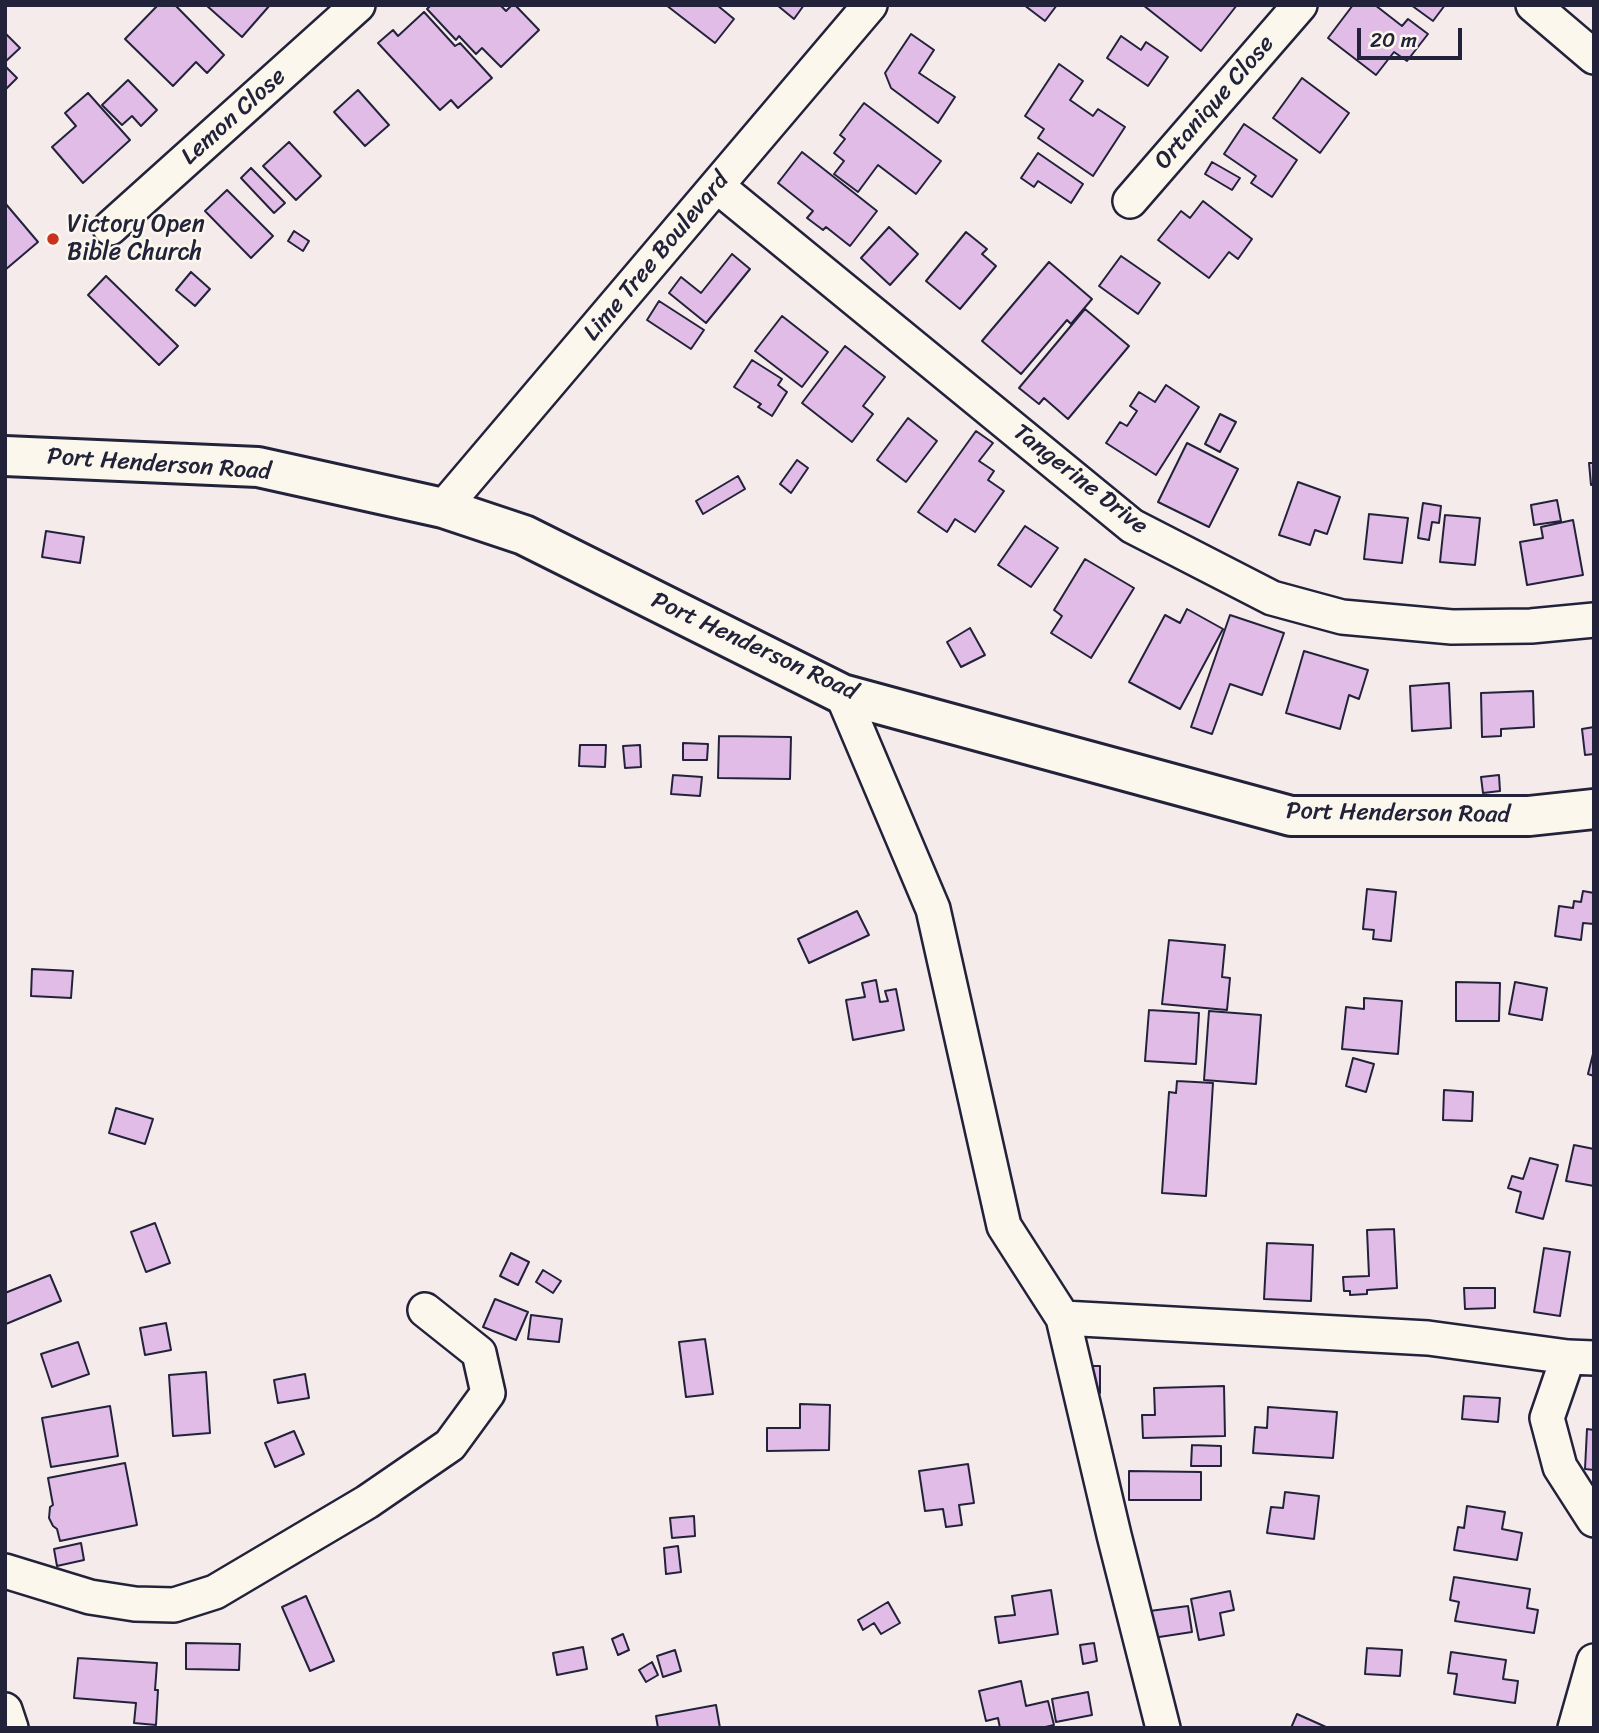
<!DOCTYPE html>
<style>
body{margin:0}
#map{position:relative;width:1599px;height:1733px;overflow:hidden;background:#f6ebeb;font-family:Sriracha,sans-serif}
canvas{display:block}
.frame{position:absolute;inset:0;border:7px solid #22223b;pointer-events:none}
.scale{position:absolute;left:1357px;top:28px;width:105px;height:32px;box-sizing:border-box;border:4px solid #22223b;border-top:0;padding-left:9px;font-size:21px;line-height:24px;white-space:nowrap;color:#22223b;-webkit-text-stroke:5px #fbf7ec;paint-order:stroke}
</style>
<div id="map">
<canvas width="1599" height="1733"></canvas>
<div class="frame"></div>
<div class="scale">20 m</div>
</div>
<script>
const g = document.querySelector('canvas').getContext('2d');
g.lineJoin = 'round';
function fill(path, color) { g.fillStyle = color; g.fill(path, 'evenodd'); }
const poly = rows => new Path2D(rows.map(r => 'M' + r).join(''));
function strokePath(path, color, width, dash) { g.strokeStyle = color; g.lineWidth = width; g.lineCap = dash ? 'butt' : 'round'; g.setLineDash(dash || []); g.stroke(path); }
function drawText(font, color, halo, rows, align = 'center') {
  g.font = font + ' Sriracha,sans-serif'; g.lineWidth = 5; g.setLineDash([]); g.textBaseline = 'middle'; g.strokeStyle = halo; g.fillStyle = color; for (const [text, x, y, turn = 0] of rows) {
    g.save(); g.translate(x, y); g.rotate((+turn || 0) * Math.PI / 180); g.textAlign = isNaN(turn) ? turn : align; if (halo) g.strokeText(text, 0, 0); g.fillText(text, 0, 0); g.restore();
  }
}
const building = poly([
 [158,5,175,5,224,55,207,73,196,62,173,86,125,39,158,5],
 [206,5,270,5,242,37,206,5],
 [431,5,500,5,506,11,512,5,515,5,539,30,501,67,482,48,476,54,459,36,456,40,427,9,431,5],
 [666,5,717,5,734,19,715,43,666,5],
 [777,5,804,5,794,19,777,5],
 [1024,5,1057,5,1045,21,1024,5],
 [1143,5,1237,5,1201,51,1143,5],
 [1353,5,1375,5,1402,26,1408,19,1428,34,1407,61,1394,52,1376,75,1328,38,1353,5],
 [1411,5,1445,5,1433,21,1411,5],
 [424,12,455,46,460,43,492,78,458,108,451,100,440,110,378,43,393,30,398,36,424,12],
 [5,33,20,48,5,62,5,33],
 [911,34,934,50,919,73,955,97,938,123,891,88,885,73,911,34],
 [1121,36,1141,50,1146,42,1168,57,1148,86,1107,58,1121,36],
 [1059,64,1083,81,1070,100,1093,116,1098,109,1125,127,1093,176,1038,138,1044,129,1025,116,1059,64],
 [5,66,17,78,5,90,5,66],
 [1302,78,1349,113,1320,153,1273,118,1302,78],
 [128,80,157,110,141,126,132,116,122,125,102,105,128,80],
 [358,90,389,125,365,146,334,112,358,90],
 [88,93,130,140,83,183,52,147,76,126,65,113,88,93],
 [864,103,941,161,916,194,878,165,858,192,834,174,844,161,834,153,845,139,840,135,864,103],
 [1244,124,1297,160,1272,197,1251,183,1256,176,1224,154,1244,124],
 [289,142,321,176,296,200,263,166,289,142],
 [802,152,877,211,850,246,826,227,823,230,807,218,813,211,778,183,802,152],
 [1038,153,1083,184,1071,203,1038,181,1034,187,1021,178,1038,153],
 [1212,162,1240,178,1232,190,1205,174,1212,162],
 [251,168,285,203,274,213,241,178,251,168],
 [227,190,273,236,251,258,205,211,227,190],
 [1203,201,1252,239,1238,259,1229,252,1209,278,1158,240,1181,211,1190,218,1203,201],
 [5,203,38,242,5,270,5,203],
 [889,227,918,254,890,285,861,258,889,227],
 [294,231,309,241,303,251,288,241,294,231],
 [966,232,987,249,982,254,996,266,960,309,926,281,966,232],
 [732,254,750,269,706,323,669,293,681,277,701,293,732,254],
 [1121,256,1160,283,1138,314,1099,286,1121,256],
 [1049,262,1092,299,1071,324,1067,320,1021,374,982,341,1049,262],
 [191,272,210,289,195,306,176,290,191,272],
 [106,276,178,346,159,365,88,295,106,276],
 [659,301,704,330,691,349,647,320,659,301],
 [1085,309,1129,346,1068,419,1044,398,1039,404,1019,388,1085,309],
 [782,316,828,352,802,387,755,351,782,316],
 [845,346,885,377,863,406,873,414,852,442,802,403,845,346],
 [752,360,782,379,778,385,787,392,772,416,758,407,761,404,734,387,752,360],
 [1166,385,1199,407,1156,475,1106,443,1120,422,1127,426,1137,411,1130,406,1139,392,1155,402,1166,385],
 [1220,414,1236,422,1220,452,1205,444,1220,414],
 [908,418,937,441,906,482,877,460,908,418],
 [976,431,993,443,979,461,994,471,988,480,1004,491,975,532,955,519,947,532,918,512,976,431],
 [1187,443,1238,469,1209,527,1158,502,1187,443],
 [797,460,808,468,791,493,780,484,797,460],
 [1589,463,1594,463,1594,484,1591,485,1589,463],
 [738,476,745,489,703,514,696,501,738,476],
 [1298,482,1340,497,1327,534,1315,530,1310,545,1279,535,1298,482],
 [1557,500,1561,521,1534,525,1531,505,1557,500],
 [1423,503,1441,506,1439,523,1432,522,1429,540,1418,538,1423,503],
 [1369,514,1408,518,1402,563,1364,559,1369,514],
 [1445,515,1480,518,1475,565,1440,562,1445,515],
 [1573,520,1583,575,1527,585,1520,542,1543,538,1541,527,1573,520],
 [1025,526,1058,548,1031,587,998,565,1025,526],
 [46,531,84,537,80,563,42,557,46,531],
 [1085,559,1134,588,1091,658,1051,633,1062,616,1054,610,1085,559],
 [1187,609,1223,629,1180,709,1129,682,1165,615,1180,623,1187,609],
 [1230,615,1284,633,1262,695,1230,684,1212,734,1191,727,1230,615],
 [970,628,985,655,961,667,947,642,970,628],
 [1304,651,1368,670,1359,699,1349,695,1340,729,1286,713,1304,651],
 [1449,683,1451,728,1412,731,1410,686,1449,683],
 [1533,691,1534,727,1501,729,1501,736,1482,737,1481,693,1533,691],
 [1594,727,1594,754,1585,755,1582,729,1594,727],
 [719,736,791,737,790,779,718,778,719,736],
 [683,743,708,744,707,760,683,760,683,743],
 [580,745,606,745,605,767,579,766,580,745],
 [640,745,641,767,625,768,623,746,640,745],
 [673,775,702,777,700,796,671,794,673,775],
 [1499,775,1500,791,1483,793,1481,777,1499,775],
 [1367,889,1396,892,1391,941,1373,939,1374,930,1363,929,1367,889],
 [1583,891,1594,893,1594,924,1583,923,1581,940,1555,936,1559,906,1573,908,1574,901,1581,902,1583,891],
 [857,911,869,935,809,963,798,939,857,911],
 [1169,940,1225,945,1222,977,1230,978,1227,1010,1162,1004,1169,940],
 [32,969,73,971,71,998,31,996,32,969],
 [876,980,880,1002,888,1001,885,991,896,989,904,1030,853,1040,846,1000,865,997,862,983,876,980],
 [1456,982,1500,983,1499,1021,1456,1021,1456,982],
 [1515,982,1547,988,1542,1020,1509,1014,1515,982],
 [1364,998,1402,1001,1398,1054,1342,1049,1346,1007,1364,1009,1364,998],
 [1149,1010,1199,1013,1196,1064,1145,1061,1149,1010],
 [1209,1011,1261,1015,1256,1084,1204,1080,1209,1011],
 [1594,1050,1594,1076,1588,1074,1594,1050],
 [1353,1058,1374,1064,1366,1092,1346,1086,1353,1058],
 [1177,1081,1213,1083,1206,1196,1162,1193,1169,1092,1176,1093,1177,1081],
 [1444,1090,1473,1092,1472,1121,1443,1120,1444,1090],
 [116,1108,153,1119,145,1144,109,1133,116,1108],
 [1574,1145,1594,1149,1594,1186,1566,1181,1574,1145],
 [1530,1158,1558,1165,1543,1219,1516,1212,1521,1192,1508,1188,1512,1176,1523,1179,1530,1158],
 [155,1223,170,1263,146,1272,131,1232,155,1223],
 [1394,1229,1397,1288,1367,1290,1367,1294,1350,1295,1350,1291,1344,1291,1343,1277,1369,1276,1367,1230,1394,1229],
 [1267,1243,1313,1245,1311,1301,1264,1299,1267,1243],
 [1544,1248,1570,1252,1560,1316,1534,1312,1544,1248],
 [511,1253,529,1262,518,1285,500,1276,511,1253],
 [543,1270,561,1281,553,1293,536,1282,543,1270],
 [50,1275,61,1301,6,1324,5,1293,50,1275],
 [1464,1288,1495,1288,1495,1308,1465,1309,1464,1288],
 [495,1299,528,1312,516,1340,483,1327,495,1299],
 [531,1315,562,1319,559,1342,528,1339,531,1315],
 [166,1323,171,1350,145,1355,140,1328,166,1323],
 [705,1339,713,1394,686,1397,679,1342,705,1339],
 [78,1342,89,1374,52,1387,41,1354,78,1342],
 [1074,1366,1100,1366,1100,1393,1075,1393,1074,1366],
 [206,1372,210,1433,173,1436,169,1375,206,1372],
 [305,1374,309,1398,278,1403,274,1380,305,1374],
 [1224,1386,1225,1436,1143,1438,1142,1415,1155,1415,1154,1388,1224,1386],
 [1464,1396,1500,1398,1498,1422,1462,1419,1464,1396],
 [800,1404,830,1405,829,1450,767,1451,767,1428,800,1428,800,1404],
 [110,1406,118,1456,51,1467,42,1418,110,1406],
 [1268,1407,1337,1412,1333,1458,1253,1453,1255,1427,1267,1428,1268,1407],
 [1587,1429,1594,1430,1594,1470,1585,1469,1587,1429],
 [294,1431,304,1454,275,1467,265,1443,294,1431],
 [1192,1445,1221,1446,1221,1466,1191,1466,1192,1445],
 [125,1463,137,1525,60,1541,57,1529,53,1526,49,1518,50,1507,53,1505,48,1478,125,1463],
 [968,1464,974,1503,959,1505,962,1525,946,1527,943,1509,925,1511,919,1471,968,1464],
 [1129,1471,1201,1472,1201,1500,1129,1500,1129,1471],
 [1285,1492,1319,1496,1314,1539,1267,1533,1271,1507,1283,1508,1285,1492],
 [1467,1506,1505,1512,1502,1529,1522,1533,1517,1560,1454,1550,1458,1527,1464,1528,1467,1506],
 [694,1516,695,1536,672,1538,670,1518,694,1516],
 [81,1543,84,1560,57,1566,54,1549,81,1543],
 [678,1546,681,1572,666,1574,664,1548,678,1546],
 [1454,1577,1530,1589,1527,1608,1538,1610,1534,1633,1455,1621,1459,1602,1450,1600,1454,1577],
 [1051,1590,1058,1634,999,1643,995,1617,1015,1615,1012,1596,1051,1590],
 [1230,1591,1234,1610,1220,1613,1224,1635,1199,1640,1191,1599,1230,1591],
 [306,1596,334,1661,310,1671,282,1607,306,1596],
 [888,1602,900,1623,881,1634,874,1623,863,1630,858,1620,888,1602],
 [1188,1606,1192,1632,1146,1639,1142,1612,1188,1606],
 [623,1634,629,1650,618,1655,612,1639,623,1634],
 [186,1643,240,1644,239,1670,186,1669,186,1643],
 [1094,1643,1097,1661,1083,1664,1080,1645,1094,1643],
 [583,1647,587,1669,557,1675,553,1653,583,1647],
 [1367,1648,1402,1650,1400,1676,1365,1674,1367,1648],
 [675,1650,681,1671,663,1677,657,1656,675,1650],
 [1451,1652,1506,1660,1503,1679,1518,1681,1515,1703,1454,1694,1457,1674,1448,1673,1451,1652],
 [78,1658,157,1663,155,1690,158,1690,156,1725,134,1723,136,1703,74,1698,78,1658],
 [652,1662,658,1675,646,1682,639,1670,652,1662],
 [1021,1681,1026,1706,1048,1701,1054,1725,1041,1728,1000,1728,998,1718,986,1721,979,1691,1021,1681],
 [1088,1692,1092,1715,1056,1722,1052,1699,1088,1692],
 [716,1705,720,1728,658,1728,656,1716,716,1705],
 [1297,1714,1326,1727,1291,1728,1297,1714]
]);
fill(building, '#e0bce7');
strokePath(building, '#22223b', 2);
const street = poly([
 [1533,5,1594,57],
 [717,186,1132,526,1272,598,1342,617,1452,627,1531,626,1594,620],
 [1130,201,1300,5],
 [110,228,358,5],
 [443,508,870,5],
 [842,694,933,909,1004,1226,1063,1318,1114,1535,1163,1728],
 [1063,1318,1428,1338,1568,1357,1594,1358],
 [1568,1357,1547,1418,1560,1467,1594,1520],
 [5,1571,90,1597,135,1604,174,1605,215,1592,367,1502,450,1445,488,1393,479,1353,425,1310],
 [5,1710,11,1728],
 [1575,1728,1594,1661]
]);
const secondary = poly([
 [5,456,258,467,443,508,524,535,842,694,1291,816,1529,816,1594,809]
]);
strokePath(street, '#22223b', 38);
strokePath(secondary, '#22223b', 44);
strokePath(street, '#fbf7ec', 33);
strokePath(secondary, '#fbf7ec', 38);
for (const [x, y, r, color] of [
 [53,239,7,"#c8321e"]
]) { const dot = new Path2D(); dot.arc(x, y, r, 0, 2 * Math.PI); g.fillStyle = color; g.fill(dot); strokePath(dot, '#fbf7ec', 2.5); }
drawText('24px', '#22223b', '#fbf7ec', [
 ["Ortanique Close",1215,103,-49],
 ["Lemon Close",234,117,-42],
 ["Lime Tree Boulevard",657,257,-50],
 ["Port Henderson Road",159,465,4],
 ["Tangerine Drive",1080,480,38],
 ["Port Henderson Road",754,647,25],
 ["Port Henderson Road",1398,814,1]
]);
drawText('24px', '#22223b', '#fbf7ec', [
 ["Victory Open",67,225],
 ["Bible Church",67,253]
], 'left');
</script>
